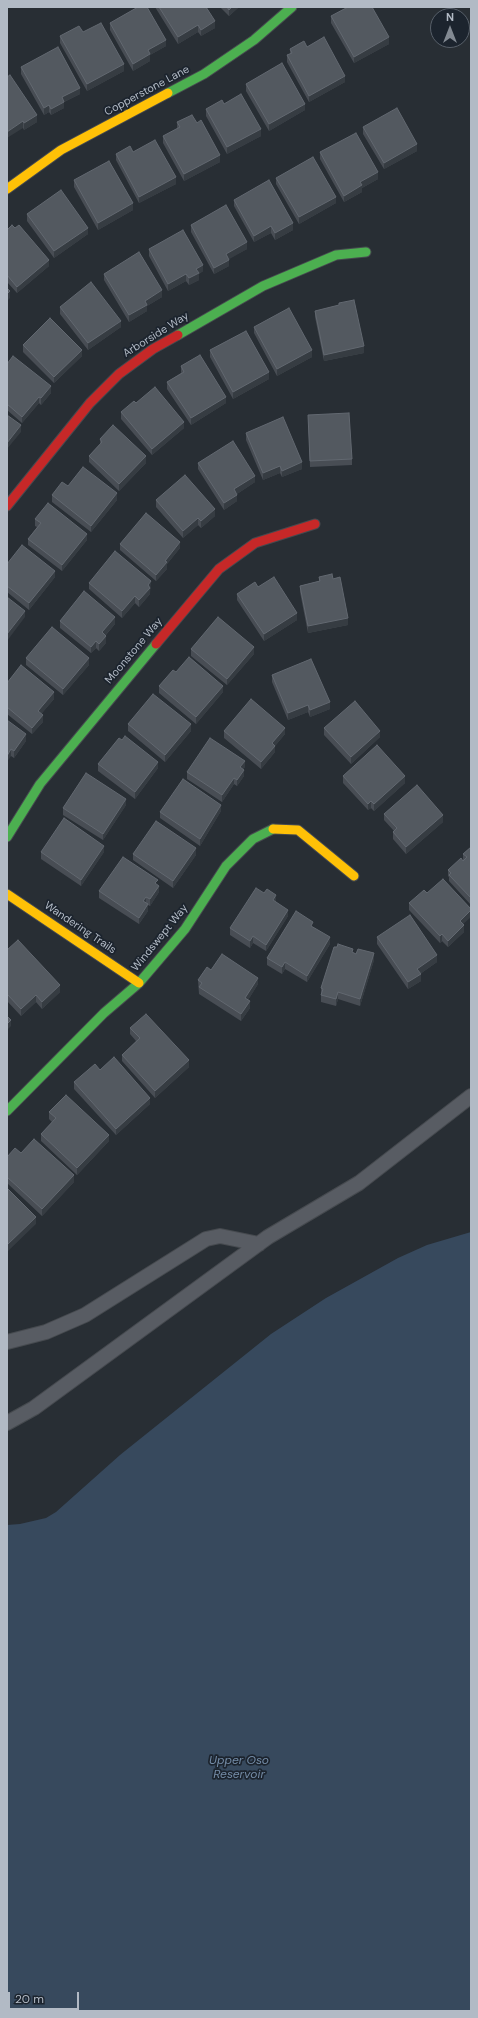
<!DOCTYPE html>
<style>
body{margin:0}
#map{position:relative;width:478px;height:2018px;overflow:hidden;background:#282e34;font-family:"DM Sans",sans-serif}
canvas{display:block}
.frame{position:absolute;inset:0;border:8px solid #b2bac5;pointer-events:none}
.north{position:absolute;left:430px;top:8px;width:40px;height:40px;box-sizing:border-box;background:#1c242e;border:1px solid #58606a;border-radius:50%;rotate:0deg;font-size:11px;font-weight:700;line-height:16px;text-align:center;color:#b2bac5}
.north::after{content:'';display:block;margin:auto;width:14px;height:18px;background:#828992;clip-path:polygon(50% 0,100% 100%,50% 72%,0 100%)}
.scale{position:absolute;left:8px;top:1992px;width:71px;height:18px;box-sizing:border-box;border:2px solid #b2bac5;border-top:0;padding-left:5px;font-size:12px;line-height:14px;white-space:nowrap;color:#b2bac5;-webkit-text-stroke:3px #1c242e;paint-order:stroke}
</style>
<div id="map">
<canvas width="478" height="2018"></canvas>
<div class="frame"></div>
<div class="north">N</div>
<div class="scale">20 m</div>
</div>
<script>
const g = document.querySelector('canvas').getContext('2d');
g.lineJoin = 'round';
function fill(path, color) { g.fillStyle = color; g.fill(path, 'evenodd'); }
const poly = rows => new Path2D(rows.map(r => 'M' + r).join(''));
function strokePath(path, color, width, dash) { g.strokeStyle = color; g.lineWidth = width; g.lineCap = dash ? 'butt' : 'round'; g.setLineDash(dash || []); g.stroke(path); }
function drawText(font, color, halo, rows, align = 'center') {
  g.font = font + ' "DM Sans",sans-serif'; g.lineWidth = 3.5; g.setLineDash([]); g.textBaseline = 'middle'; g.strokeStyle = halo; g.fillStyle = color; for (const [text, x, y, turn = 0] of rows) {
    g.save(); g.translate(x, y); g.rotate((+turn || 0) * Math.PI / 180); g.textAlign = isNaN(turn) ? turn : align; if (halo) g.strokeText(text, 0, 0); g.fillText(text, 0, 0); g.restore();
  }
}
fill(poly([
 [471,1232,471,2011,7,2011,7,1525,20,1524,46,1518,56,1512,120,1455,271,1334,326,1298,398,1258,427,1245]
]), '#37495d');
const lane = poly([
 [7,1342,46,1332,85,1315,206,1239,220,1236,259,1244],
 [7,1423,34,1408,268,1237,359,1183,471,1096]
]);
const fast = poly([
 [168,93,204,74,254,40,292,7],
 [178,335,263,286,336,255,366,252],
 [7,837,40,784,156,644],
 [7,1111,104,1013,139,983,185,929,226,866,253,839,273,829]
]);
const slow = poly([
 [7,189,61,150,168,93],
 [273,829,298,830,354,876],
 [7,894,139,983]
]);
const jam = poly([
 [7,506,90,403,119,374,153,349,178,335],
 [156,644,219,569,255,543,315,524]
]);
strokePath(lane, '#464a4f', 16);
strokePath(fast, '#464a4f', 11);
strokePath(slow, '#464a4f', 11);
strokePath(jam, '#464a4f', 11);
strokePath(lane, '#585c63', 14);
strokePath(fast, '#4caf50', 9);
strokePath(slow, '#ffc107', 9);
strokePath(jam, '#c62828', 9);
fill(poly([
 [155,7,206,7,215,28,201,36,198,32,178,44],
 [220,7,239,7,229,16],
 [331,16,389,44,354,63,331,23],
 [110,23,166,46,150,55,150,61,133,71,110,30],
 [60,36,124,71,87,91,60,43],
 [290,49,345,82,309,102,287,62,287,55,290,54],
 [21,67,80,94,64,102,64,108,51,115,49,112,44,115,21,74],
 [7,77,37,122,24,130,23,128],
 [246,84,305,110,269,131,246,91],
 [224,104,261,136,227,154,206,116,206,109],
 [177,122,220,162,184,181,163,143,163,136,177,129],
 [363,127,417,151,384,169,363,134],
 [133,152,176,184,139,203,116,160,116,154],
 [320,152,378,179,362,188,362,192,344,202,320,159],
 [276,178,336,203,299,224,276,184],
 [74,180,133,210,98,230,74,187],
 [234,200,293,230,275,240,271,233,254,242,234,206],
 [27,214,88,234,54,258,27,221],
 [191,225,247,249,228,259,229,266,214,274,191,232],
 [7,230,49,266,17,293,7,282],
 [149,249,203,271,199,274,199,280,189,285,186,281,168,291,149,256],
 [104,274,162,297,147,306,147,311,129,322,104,280],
 [339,303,364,353,324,361,315,317,315,311,339,306],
 [60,307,121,327,88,350,60,314],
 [254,327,312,357,277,376,254,333],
 [23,345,82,356,54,383,23,352],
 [210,350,269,379,233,399,210,357],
 [7,364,51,393,41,405,39,403,22,423,7,410],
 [181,366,226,403,191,425,167,389,167,382,181,373],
 [136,403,184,428,152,455,121,419,121,412],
 [308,415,352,459,352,465,310,467],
 [246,433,302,469,282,477,280,473,263,480,246,440],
 [100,439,146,463,119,491,89,462,89,456,100,444],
 [198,463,255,482,237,494,237,501,224,510,198,469],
 [68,486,117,500,91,532,52,502,52,495],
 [156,500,215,516,201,528,198,525,183,538,156,507],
 [35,519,87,540,62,571,28,545,28,539,37,527,35,526],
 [120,544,180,548,167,564,167,569,156,581,120,550],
 [7,564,55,577,29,610,7,592],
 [319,577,333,579,348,625,308,633,300,592,300,586,319,581],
 [89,583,151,588,150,589,150,594,139,607,135,603,122,618,89,589],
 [258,587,297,620,264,641,237,600,237,594],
 [60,621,115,624,106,635,106,643,99,651,96,648,91,653,60,628],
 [191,649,254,654,227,685,191,656],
 [26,658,89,665,63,695,26,665],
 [176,672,223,692,196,724,159,693,159,686],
 [272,675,330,709,310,717,308,712,288,720,272,682],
 [7,683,54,699,41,714,43,722,32,734,7,714],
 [7,720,26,741,14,758,11,756],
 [128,724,191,731,165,762,128,731],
 [324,728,380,737,351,764,324,735],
 [224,731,285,734,275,746,275,752,261,769,224,738],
 [98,764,158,768,135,799,98,771],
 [245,767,243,769,244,776,237,786,234,784,222,802,187,779,187,772],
 [343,776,405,783,374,811,371,808,368,810,343,783],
 [126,805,103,840,63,815,63,808],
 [221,811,200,846,160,818,160,812],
 [384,814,443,822,406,854,393,839,393,832,394,831,384,820],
 [471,847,471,905,449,881,449,877,448,876,448,870,463,861,463,854],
 [41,852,104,852,81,886,41,859],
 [133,854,196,855,173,888,133,860],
 [158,885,159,892,150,906,148,905,148,911,139,924,99,898,99,891],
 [427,893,463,924,464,932,448,947,442,941,440,943,409,910,409,903],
 [276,902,288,916,266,951,253,943,250,948,230,935,230,928],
 [313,927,330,944,307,982,285,969,282,974,267,965,267,958],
 [377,937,437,962,420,974,421,981,408,989,377,944],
 [7,950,60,992,42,1009,36,1002,21,1016,7,1001],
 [353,953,374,960,360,1006,338,999,336,1006,321,1002,321,988],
 [211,970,258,984,248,1000,250,1008,241,1021,199,994,198,980],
 [130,1028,189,1067,155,1098,122,1061,122,1055,136,1041,130,1034],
 [100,1070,150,1104,116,1135,74,1089,74,1082],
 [49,1112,109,1141,77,1175,41,1141,41,1134,52,1122,49,1119],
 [21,1153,74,1182,42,1216,7,1183,7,1157]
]), '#484d54');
fill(poly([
 [232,7,239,7,229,16,229,10],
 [215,21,215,28,201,36,201,30],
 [198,25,198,32,178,44,178,37],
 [389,37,389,44,354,63,354,57],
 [166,40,166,46,150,55,150,61,133,71,133,64,148,50],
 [124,64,124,71,87,91,87,84],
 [345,76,345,82,309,102,309,96],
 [80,88,80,94,64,102,64,108,51,115,51,109,62,97],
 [305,104,305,110,269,131,269,124],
 [49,105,49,112,44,115,44,108],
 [37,115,37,122,24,130,24,123],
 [23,121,23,128,7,138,7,132],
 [261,129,261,136,227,154,227,147],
 [417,144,417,151,384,169,384,163],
 [220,155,220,162,184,181,184,174],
 [378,172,378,179,362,188,362,192,344,202,344,196,360,182],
 [176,177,176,184,139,203,139,197],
 [336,197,336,203,299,224,299,217],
 [133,203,133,210,98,230,98,223],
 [293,223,293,230,275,240,275,233],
 [271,226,271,233,254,242,254,236],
 [88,228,88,234,54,258,54,251],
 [247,242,247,249,226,261,226,254],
 [49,260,49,266,17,293,17,287],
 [229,260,229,266,214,274,214,268],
 [203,265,203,271,199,274,199,280,189,285,189,278,196,269],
 [186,274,186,281,168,291,168,284],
 [162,290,162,297,147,306,147,311,129,322,129,315,145,301],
 [10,291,10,298,7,301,7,294],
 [121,321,121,327,88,350,88,343],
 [364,346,364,353,324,361,324,355],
 [82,350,82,356,54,383,54,377],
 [312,350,312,357,277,376,277,369],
 [269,372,269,379,233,399,233,392],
 [51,386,51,393,41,405,41,398],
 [39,397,39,403,22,423,22,417],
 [226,397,226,403,191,425,191,418],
 [184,422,184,428,152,455,152,449],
 [21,425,21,432,7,449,7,443],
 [146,456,146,463,119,491,119,484],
 [302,462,302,469,282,477,282,471],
 [280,466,280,473,263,480,263,473],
 [255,476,255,482,234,496,234,489],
 [117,493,117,500,91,532,91,526],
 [237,495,237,501,224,510,224,503],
 [215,509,215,516,201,528,201,521],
 [198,518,198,525,183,538,183,531],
 [87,534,87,540,62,571,62,565],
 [180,542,180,548,167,564,167,569,156,581,156,575,165,561],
 [55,571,55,577,29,610,29,603],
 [151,581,150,594,139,607,139,600,148,585],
 [135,596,135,603,122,618,122,611],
 [25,611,25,617,7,641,7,634],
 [297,613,297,620,264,641,264,634],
 [115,617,115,624,102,639,102,632],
 [348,618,348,625,308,633,308,626],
 [106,636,106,643,99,651,99,644],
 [96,641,96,648,91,653,91,647],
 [254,647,254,654,227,685,227,679],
 [89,658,89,665,63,695,63,689],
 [223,686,223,692,196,724,196,717],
 [54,692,54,699,38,718,38,711],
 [330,702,330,709,310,717,310,710],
 [308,705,308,712,288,720,288,713],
 [43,715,43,722,32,734,32,728],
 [191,724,191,731,165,762,165,755],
 [285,728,285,734,275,746,275,752,261,769,261,762,272,743],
 [380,731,380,737,351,764,351,757],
 [26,734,26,741,14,758,14,751],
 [11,749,11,756,7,762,7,756],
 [245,761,245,767,240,774,240,767],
 [158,762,158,768,135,799,135,792],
 [244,770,244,776,237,786,237,780],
 [405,776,405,783,374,811,374,804],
 [234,778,234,784,222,802,222,795],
 [126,799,126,805,103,840,103,834],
 [371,801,371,808,368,810,368,804],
 [221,805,221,811,200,846,200,839],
 [443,815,443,822,406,854,406,847],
 [104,846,104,852,81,886,81,880],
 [196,848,196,855,173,888,173,881],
 [159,886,159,892,150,906,150,899],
 [276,895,276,902,273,907,273,900],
 [146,897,146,904,143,901],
 [148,904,148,911,139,924,139,918],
 [288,910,288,916,266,951,266,945],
 [471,910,471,917,460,927,460,921],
 [464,925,464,932,448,947,448,941],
 [442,934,442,941,440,943,440,936],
 [253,936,253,943,250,948,250,941],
 [330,937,330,944,307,982,307,976],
 [374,953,374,960,360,1006,360,999],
 [437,955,437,962,417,976,417,969],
 [285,962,285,969,282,974,282,967],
 [421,974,421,981,408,989,408,982],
 [258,978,258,984,245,1005,245,998],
 [60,985,60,992,42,1009,42,1002],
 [338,992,338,999,336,1006,336,999],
 [36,995,36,1002,21,1016,21,1009],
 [250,1001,250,1008,241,1021,241,1014],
 [11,1020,11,1026,7,1030,7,1024],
 [189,1060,189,1067,155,1098,155,1091],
 [150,1098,150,1104,116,1135,116,1129],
 [109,1135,109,1141,77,1175,77,1168],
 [74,1175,74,1182,42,1216,42,1209],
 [36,1217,36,1224,7,1252,7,1245]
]), '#363c42');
const building = poly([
 [138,7,147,7,166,40,148,50,150,54,133,64,110,23,138,7],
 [159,7,206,7,215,21,201,30,198,25,178,37,159,7],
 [227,7,232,7,229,10,227,7],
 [348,7,372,7,389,37,354,57,331,16,348,7],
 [101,23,124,64,87,84,60,36,79,26,83,32,101,23],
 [324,37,345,76,309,96,287,55,292,53,290,49,304,41,307,47,324,37],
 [58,47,80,88,62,97,64,102,51,109,49,105,44,108,21,67,58,47],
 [282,63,305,104,269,124,246,84,282,63],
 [10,75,37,115,24,123,23,121,7,132,7,77,10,75],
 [241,94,261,129,227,147,206,109,222,100,224,104,241,94],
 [397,108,417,144,384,163,363,127,397,108],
 [192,115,197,123,201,120,220,155,184,174,163,136,180,127,177,122,192,115],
 [356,133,378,172,360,182,362,185,344,196,320,152,356,133],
 [155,140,176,177,139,197,116,154,130,146,133,152,155,140],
 [313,157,336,197,299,217,276,178,313,157],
 [109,161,133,203,98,223,74,180,109,161],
 [269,180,293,223,275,233,271,226,254,236,234,200,269,180],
 [61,190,88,228,54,251,27,214,61,190],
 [226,205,247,242,226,254,229,260,214,268,191,225,226,205],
 [12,225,15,228,19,225,49,260,17,287,7,275,7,230,12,225],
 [183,230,203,265,196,269,199,273,189,278,186,274,168,284,149,249,183,230],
 [139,252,162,290,145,301,147,305,129,315,104,274,139,252],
 [91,282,121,321,88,343,60,307,91,282],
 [7,288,10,291,7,294,7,288],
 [354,300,364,346,324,355,315,311,339,305,339,303,354,300],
 [289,308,312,350,277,369,254,327,289,308],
 [50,318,82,350,54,377,23,345,50,318],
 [246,331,269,372,233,392,210,350,246,331],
 [200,355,226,397,191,418,167,382,184,372,181,366,200,355],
 [13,356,51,386,41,398,39,397,22,417,7,404,7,364,13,356],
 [155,387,184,422,152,449,121,412,134,401,136,403,155,387],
 [349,413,352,459,310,461,308,415,349,413],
 [7,415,21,425,7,443,7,415],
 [283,417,302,462,282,471,280,466,263,473,246,433,283,417],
 [113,425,146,456,119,484,89,456,102,442,100,439,113,425],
 [233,441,255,476,234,489,237,495,224,503,198,463,233,441],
 [83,467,117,493,91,526,52,495,62,482,68,486,83,467],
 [185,475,215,509,201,521,198,518,183,531,156,500,185,475],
 [48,503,87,534,62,565,28,539,41,523,35,519,48,503],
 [146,513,180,542,165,561,167,562,156,575,120,544,146,513],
 [22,545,55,571,29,603,7,586,7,564,22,545],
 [115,551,151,581,148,585,150,588,139,600,135,596,122,611,89,583,115,551],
 [332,574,333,579,340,577,348,618,308,626,300,586,320,581,319,577,332,574],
 [274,577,297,613,264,634,237,594,255,582,258,587,274,577],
 [84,591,115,617,102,632,106,636,99,644,96,641,91,647,60,621,84,591],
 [7,597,25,611,7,634,7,597],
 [218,617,254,647,227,679,191,649,218,617],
 [52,627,89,658,63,689,26,658,52,627],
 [189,657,223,686,196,717,159,686,173,670,176,672,189,657],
 [311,659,330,702,310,710,308,705,288,713,272,675,311,659],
 [21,665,54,692,38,711,43,715,32,728,7,707,7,683,21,665],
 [153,694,191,724,165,755,128,724,153,694],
 [251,699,285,728,272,743,275,746,261,762,224,731,251,699],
 [355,701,380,731,351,757,324,728,355,701],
 [7,720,26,734,14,751,11,749,7,756,7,720],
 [125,736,158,762,135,792,98,764,119,738,122,740,125,736],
 [210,738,245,761,240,767,244,770,237,780,234,778,222,795,187,772,210,738],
 [377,745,405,776,374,804,371,801,368,804,343,776,377,745],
 [86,773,126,799,103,834,63,808,86,773],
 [183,779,221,805,200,839,160,812,183,779],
 [417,785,443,815,406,847,393,832,397,828,384,814,417,785],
 [64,818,104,846,81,880,41,852,64,818],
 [156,821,196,848,173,881,133,854,156,821],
 [471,847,471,898,449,875,451,873,448,870,461,858,463,861,467,857,463,854,471,847],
 [123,857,158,880,155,883,159,886,150,899,146,897,143,901,148,904,139,918,99,891,123,857],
 [443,879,471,909,471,910,460,921,464,925,448,941,442,934,440,936,409,903,424,890,427,893,443,879],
 [256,888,264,893,267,889,276,895,273,900,288,910,266,945,253,936,250,941,230,928,256,888],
 [296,911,313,922,311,926,330,937,307,976,285,962,282,967,267,958,296,911],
 [410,915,437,955,417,969,421,974,408,982,377,937,410,915],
 [18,940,60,985,42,1002,36,995,21,1009,7,994,7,950,18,940],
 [338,944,353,949,352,952,356,954,358,949,374,953,360,999,338,992,336,999,321,995,323,989,321,988,334,947,337,947,338,944],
 [222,954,258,978,245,998,250,1001,241,1014,199,987,202,983,198,980,207,967,211,970,222,954],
 [146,1014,189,1060,155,1091,122,1055,140,1038,130,1028,146,1014],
 [7,1016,11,1020,7,1024,7,1016],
 [114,1057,150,1098,116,1129,74,1082,95,1064,100,1070,114,1057],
 [66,1095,109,1135,77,1168,41,1134,56,1118,49,1112,66,1095],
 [34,1139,74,1175,42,1209,7,1177,7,1157,15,1148,21,1153,34,1139],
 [7,1188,36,1217,7,1245,7,1188]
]);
fill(building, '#535960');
strokePath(building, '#626870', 1);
drawText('11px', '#b2bac5', '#1c242e', [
 ["Copperstone Lane",147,91,-28],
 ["Arborside Way",156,335,-32],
 ["Moonstone Way",134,651,-50],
 ["Wandering Trails",80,928,34],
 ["Windswept Way",160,938,-51]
]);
drawText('italic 12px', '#748ca7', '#1c242e', [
 ["Upper Oso",239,1761],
 ["Reservoir",239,1775]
]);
</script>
